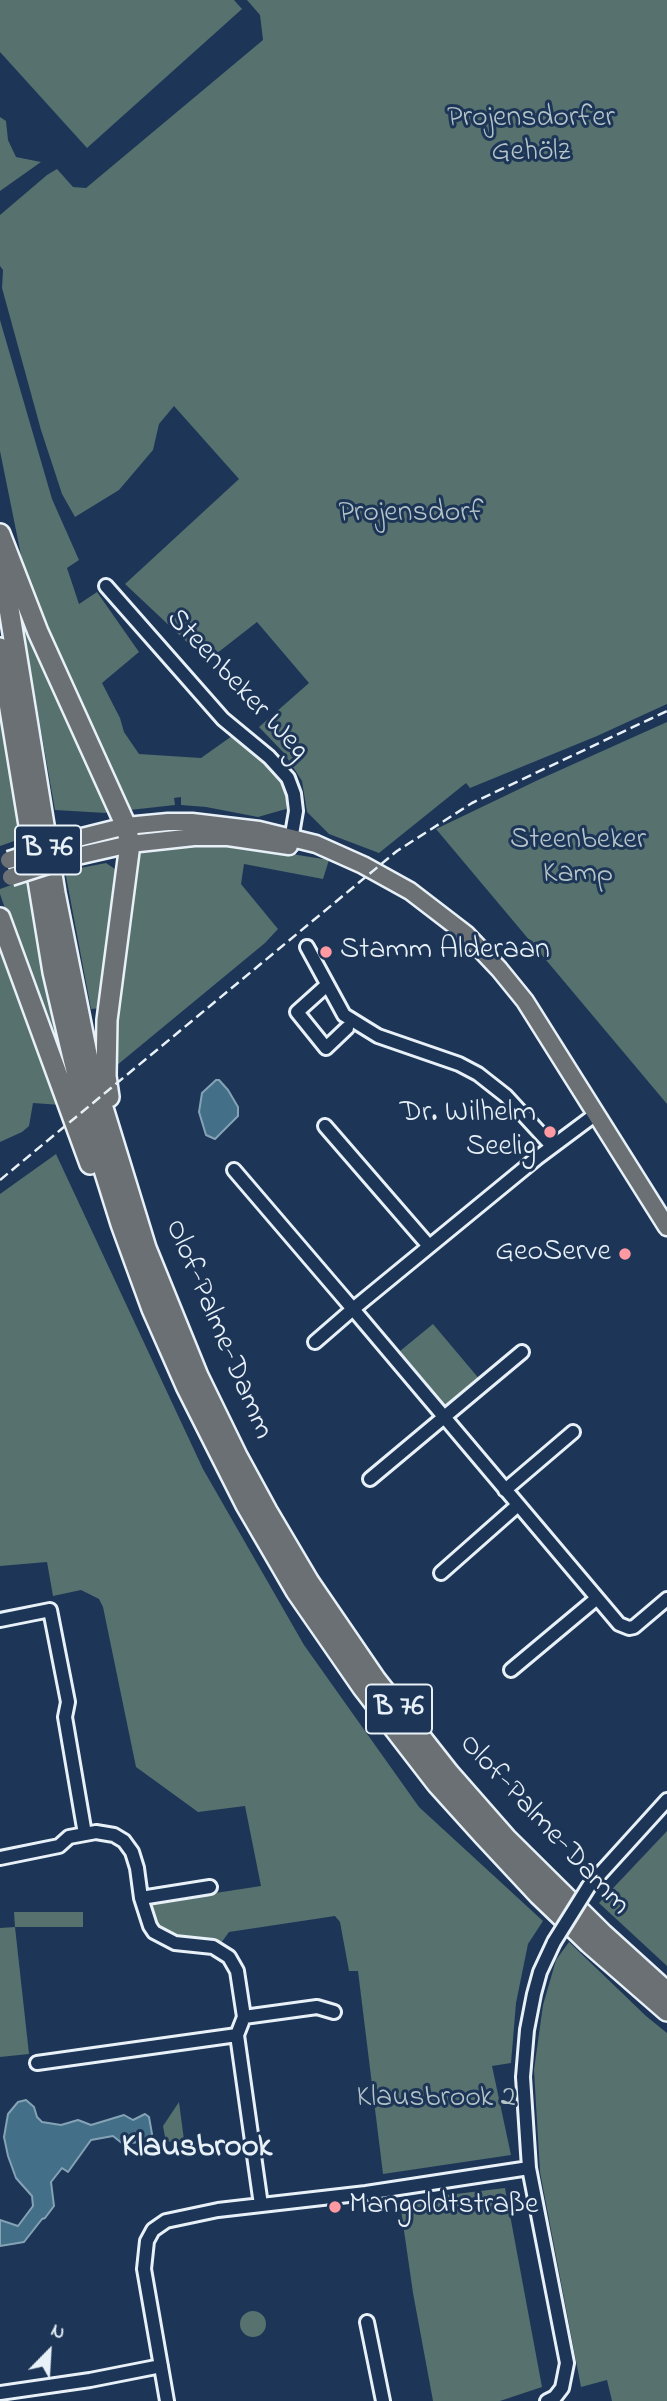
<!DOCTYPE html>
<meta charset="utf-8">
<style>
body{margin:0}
#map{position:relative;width:667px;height:2401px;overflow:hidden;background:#1d3557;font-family:"Indie Flower",sans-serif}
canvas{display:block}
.north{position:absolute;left:14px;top:2317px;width:70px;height:70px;-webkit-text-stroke:5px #1d3557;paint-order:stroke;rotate:24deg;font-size:19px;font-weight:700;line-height:28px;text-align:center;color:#e8f1f8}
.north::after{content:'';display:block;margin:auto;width:24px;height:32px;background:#e8f1f8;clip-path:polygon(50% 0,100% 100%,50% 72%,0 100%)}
</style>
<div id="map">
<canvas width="667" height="2401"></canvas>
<div class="north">N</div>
</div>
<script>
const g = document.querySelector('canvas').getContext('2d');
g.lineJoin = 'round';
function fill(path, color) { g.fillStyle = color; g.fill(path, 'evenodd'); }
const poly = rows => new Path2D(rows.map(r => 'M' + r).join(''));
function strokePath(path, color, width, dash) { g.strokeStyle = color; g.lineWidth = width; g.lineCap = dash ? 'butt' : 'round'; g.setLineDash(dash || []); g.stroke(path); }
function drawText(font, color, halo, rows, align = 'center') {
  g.font = font + ' "Indie Flower",sans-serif'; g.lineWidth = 6; g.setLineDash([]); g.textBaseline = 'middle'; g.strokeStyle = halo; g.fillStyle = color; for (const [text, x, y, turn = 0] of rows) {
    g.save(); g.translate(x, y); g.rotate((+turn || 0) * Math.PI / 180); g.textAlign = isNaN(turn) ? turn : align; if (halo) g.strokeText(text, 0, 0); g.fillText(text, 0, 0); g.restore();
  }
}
fill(poly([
 [0,0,234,0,242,9,87,148,0,52],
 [247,0,667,0,667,704,597,736,470,788,466,783,379,853,329,834,307,812,302,781,284,753,259,727,309,683,257,622,207,661,125,584,239,479,174,406,159,424,153,450,119,490,75,517,62,494,41,430,2,288,3,270,0,266,0,215,47,175,57,169,73,187,86,188,263,40,260,15],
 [0,117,6,121,8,140,16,157,41,162,0,191],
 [0,320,52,499,79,560,67,568,79,604,97,592,139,652,102,683,120,718,124,732,139,754,201,758,232,736,265,762,282,780,287,796,286,809,258,817,206,807,181,805,181,797,174,798,175,805,130,810,71,687,22,560,0,451],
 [17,595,110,805,106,813,55,810],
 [0,709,20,839,0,846],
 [667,722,667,1104,436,829,538,780],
 [196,843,230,844,329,860,323,879,244,864,241,884,278,929,265,943,116,1066,112,1064,114,1020,137,861,145,847],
 [106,863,121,873,101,1008,91,1009,65,871],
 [28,879,69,1081,36,998,0,894,0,889],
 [0,948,61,1105,33,1103,29,1126,22,1132,0,1142],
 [56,1154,203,1469,304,1645,419,1807,543,1921,528,1944,516,2003,511,2063,492,2066,511,2155,383,2174,358,1971,349,1971,340,1922,335,1916,229,1932,221,1943,211,1940,174,1937,160,1929,150,1903,261,1886,245,1806,198,1812,136,1767,103,1607,99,1599,81,1590,53,1596,47,1562,0,1566,0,1194],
 [433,1324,481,1381,448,1408,400,1351],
 [667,1831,667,1966,599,1903],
 [14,1912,83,1912,83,1927,15,1927,29,2054,0,2057,0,1928,15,1927],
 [569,1942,646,2016,667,2033,667,2401,612,2401,607,2380,581,2387,540,2172,534,2070,543,2005,556,1960],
 [179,2102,184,2140,166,2142,163,2126],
 [505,2188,542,2387,500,2401,433,2401,413,2293,400,2203,431,2197],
 '240 2324a13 13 0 1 1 26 0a13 13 0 1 1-26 0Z'
]), '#56716e');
const water = poly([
 [216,1080,219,1080,228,1090,238,1107,238,1116,215,1139,206,1135,199,1112,202,1093,216,1080],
 [26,2100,34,2107,37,2117,42,2122,61,2125,78,2120,91,2125,124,2115,133,2120,145,2114,149,2117,152,2134,147,2141,123,2144,113,2136,91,2140,68,2172,62,2168,51,2182,54,2206,45,2218,42,2219,24,2242,0,2246,0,2220,18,2226,33,2206,32,2196,16,2178,8,2156,4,2137,8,2114,18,2102,26,2100]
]);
fill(water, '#436f88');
strokePath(water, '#85a3b5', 2);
const minor = poly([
 [106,586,223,719,269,757,288,778,294,794,296,811,290,846],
 [307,947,344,1015,378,1036,459,1064,478,1074,506,1096,552,1146],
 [327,985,297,1012,326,1048,347,1028],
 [596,1114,537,1158,353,1309,619,1624,629,1628,634,1627,667,1599],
 [325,1126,429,1246],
 [234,1170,353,1309,315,1342],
 [370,1479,522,1352],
 [505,1490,573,1432],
 [441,1573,518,1505],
 [0,1620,50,1610,68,1702,65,1717,85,1834],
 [511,1670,596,1599],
 [0,1858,59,1846,69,1837,96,1832,114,1835,124,1841,132,1852,137,1868,141,1898,150,1926,154,1932,175,1943,213,1947,229,1957,237,1971,244,2017,237,2035,261,2205],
 [589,1886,667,1800],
 [141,1898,210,1887],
 [244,2017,317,2007,334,2012],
 [37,2063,237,2035],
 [367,2322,383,2401],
 [0,2393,90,2380,161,2366],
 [167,2401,144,2269,147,2241,153,2230,166,2221,218,2210,366,2193,529,2168],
 [547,2401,555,2397,562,2388,567,2363,529,2168,523,2077,527,2030,534,1994,540,1972,554,1942]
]);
const major = poly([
 [70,840,126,826,168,822,192,822,259,830,316,844,363,865,410,891,466,934,499,969,525,1001,667,1227],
 [73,857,130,844,194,837,228,837,289,846]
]);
const highway = poly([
 [0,534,38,632,126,826,130,844,107,1020,106,1076,109,1097],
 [0,553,55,893,88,1059,146,1248,198,1376,237,1456,267,1511,309,1582,376,1680,449,1773,506,1838,603,1934,667,1992],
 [0,648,53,972,73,1058,89,1122,121,1224,152,1309,186,1386,246,1505,296,1591,363,1688,437,1784,483,1835,539,1895,589,1943,667,2011],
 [0,918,90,1164]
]);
strokePath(minor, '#e8f1f8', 18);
strokePath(major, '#e8f1f8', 21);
strokePath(highway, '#e8f1f8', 24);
strokePath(minor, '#1d3557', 12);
strokePath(major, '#6a7074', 16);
strokePath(highway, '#6a7074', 19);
strokePath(poly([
 [0,1180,397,851,472,803,667,711]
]), '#e8f1f8', 2.5, [10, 5]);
const minorBridge = poly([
 [554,1942,589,1886]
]);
const majorBridge = poly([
 [9,860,70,840],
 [11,877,73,857]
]);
strokePath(minorBridge, '#e8f1f8', 18, []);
strokePath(majorBridge, '#e8f1f8', 21, []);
strokePath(minorBridge, '#1d3557', 12);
strokePath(majorBridge, '#6a7074', 16);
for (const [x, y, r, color] of [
 [326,952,7,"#ff9aa2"],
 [550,1132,7,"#ff9aa2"],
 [625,1254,7,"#ff9aa2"],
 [335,2207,7,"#ff9aa2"]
]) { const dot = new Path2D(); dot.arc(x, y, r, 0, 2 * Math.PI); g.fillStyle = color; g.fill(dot); strokePath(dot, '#1d3557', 2.5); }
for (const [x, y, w] of [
 [48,850,66],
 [399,1709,66]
]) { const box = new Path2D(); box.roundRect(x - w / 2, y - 24.5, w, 49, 5); g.fillStyle = '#1d3557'; g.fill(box); strokePath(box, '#e8f1f8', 2); }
drawText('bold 28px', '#e8f1f8', null, [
 ["B 76",48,850],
 ["B 76",399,1709]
]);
drawText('30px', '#b5c4c8', '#1d3557', [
 ["Projensdorfer",531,120],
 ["Gehölz",531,154],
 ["Projensdorf",411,515],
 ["Steenbeker",578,842],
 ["Kamp",578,876],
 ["Klausbrook 2",436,2100]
]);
drawText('30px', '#e8f1f8', '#1d3557', [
 ["Steenbeker Weg",236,686,47],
 ["Olof-Palme-Damm",217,1330,67],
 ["Olof-Palme-Damm",543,1826,47]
]);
drawText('30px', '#e8f1f8', '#1d3557', [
 ["Stamm Alderaan",340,952],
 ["Dr. Wilhelm",536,1115,"right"],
 ["Seelig",536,1149,"right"],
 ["GeoServe",611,1254,"right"],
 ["Mangoldtstraße",349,2207]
], 'left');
drawText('bold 33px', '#e8f1f8', '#1d3557', [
 ["Klausbrook",197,2150]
]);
</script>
